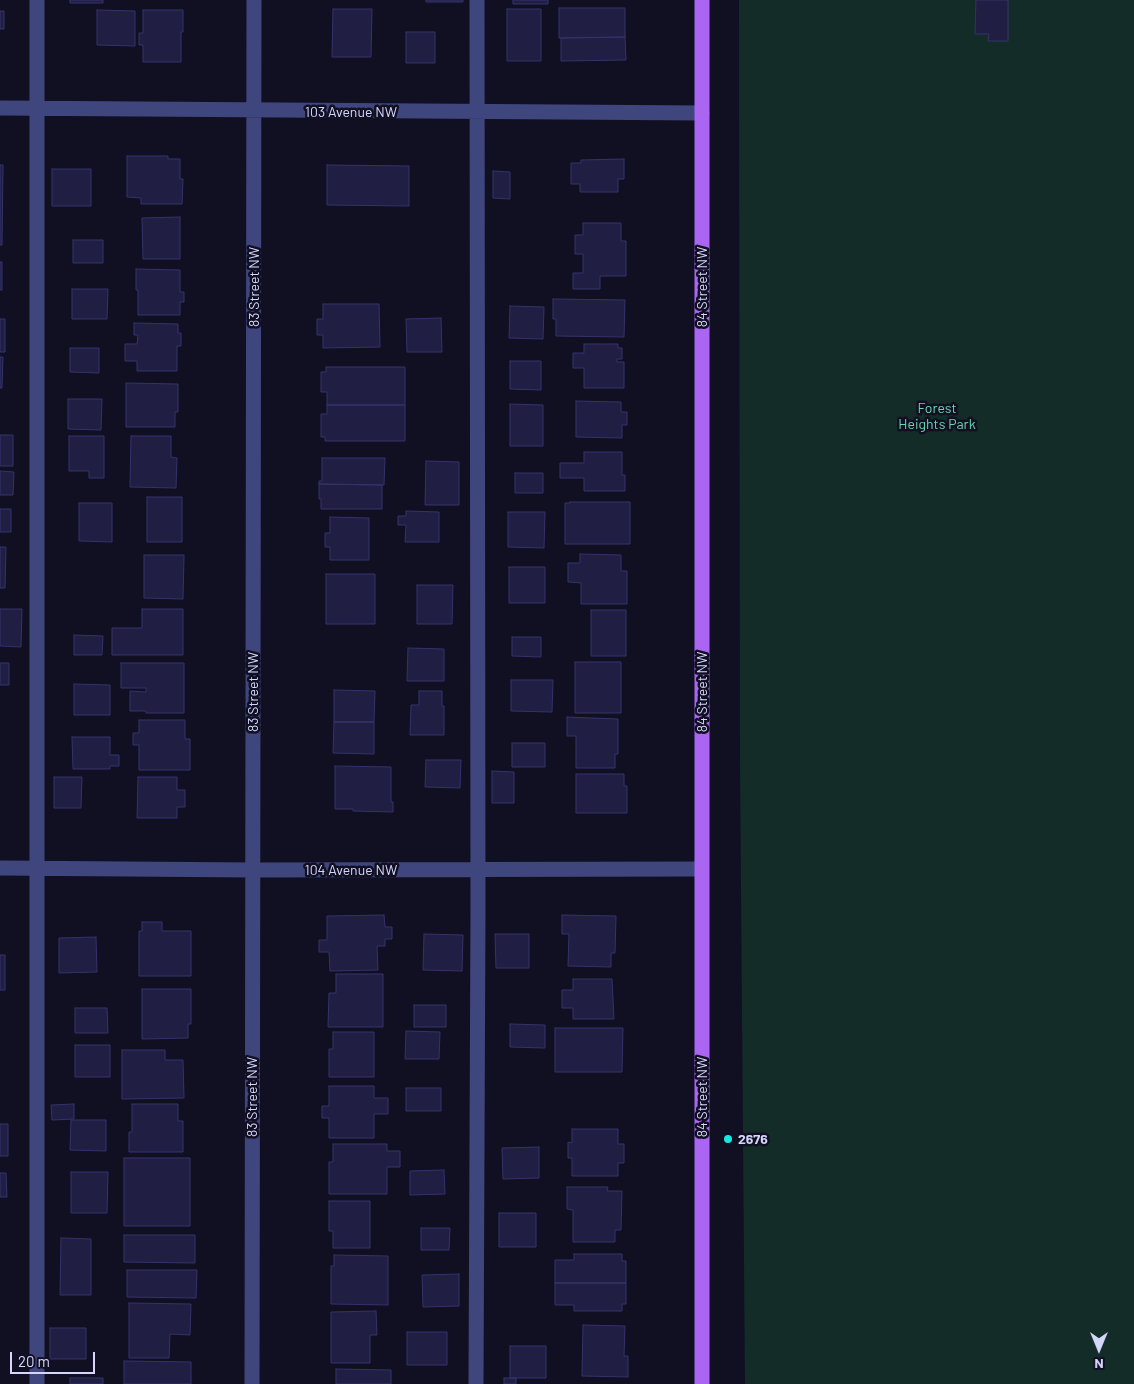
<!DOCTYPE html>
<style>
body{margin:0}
#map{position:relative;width:1134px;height:1384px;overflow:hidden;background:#111023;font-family:Barlow,sans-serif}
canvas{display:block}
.north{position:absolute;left:1074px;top:1324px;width:50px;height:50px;-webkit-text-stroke:4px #111023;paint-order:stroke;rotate:180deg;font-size:14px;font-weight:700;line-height:20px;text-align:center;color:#d5d6fc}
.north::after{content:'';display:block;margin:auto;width:18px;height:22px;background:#d5d6fc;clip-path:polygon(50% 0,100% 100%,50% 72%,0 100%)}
.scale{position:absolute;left:10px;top:1352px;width:85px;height:22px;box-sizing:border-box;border:2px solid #d5d6fc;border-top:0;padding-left:6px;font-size:15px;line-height:18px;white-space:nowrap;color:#d5d6fc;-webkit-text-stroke:4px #111023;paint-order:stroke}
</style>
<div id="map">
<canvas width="1134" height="1384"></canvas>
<div class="north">N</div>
<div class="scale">20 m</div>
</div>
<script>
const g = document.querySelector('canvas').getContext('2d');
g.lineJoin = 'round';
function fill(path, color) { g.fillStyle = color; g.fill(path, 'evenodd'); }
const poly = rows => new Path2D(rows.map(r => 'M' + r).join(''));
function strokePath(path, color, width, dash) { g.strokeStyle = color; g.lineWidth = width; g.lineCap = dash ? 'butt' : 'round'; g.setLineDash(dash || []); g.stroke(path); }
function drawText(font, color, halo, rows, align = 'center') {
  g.font = font + ' Barlow,sans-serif'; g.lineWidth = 5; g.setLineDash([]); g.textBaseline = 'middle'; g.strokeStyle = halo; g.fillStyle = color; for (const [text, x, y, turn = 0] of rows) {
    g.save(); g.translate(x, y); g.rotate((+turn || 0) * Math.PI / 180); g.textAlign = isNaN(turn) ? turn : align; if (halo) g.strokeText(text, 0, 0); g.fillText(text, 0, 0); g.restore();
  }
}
fill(poly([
 [739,0,1134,0,1134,1384,745,1384,740,759]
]), '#142c28');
const building = poly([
 [70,0,103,0,103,3,70,3,70,0],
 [426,0,463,0,463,2,426,2,426,0],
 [513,0,548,0,548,4,513,4,513,0],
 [976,0,1008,0,1008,41,988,41,989,34,975,34,976,0],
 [559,8,625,8,625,37,559,38,559,8],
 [333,9,372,9,371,57,332,57,333,9],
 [507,9,541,9,541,61,507,61,507,9],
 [97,10,135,11,135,46,97,45,97,10],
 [143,10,183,10,183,32,181,32,181,62,143,62,143,45,139,45,139,33,143,33,143,10],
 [0,11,4,11,4,29,0,29,0,11],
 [406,32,435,32,435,63,406,63,406,32],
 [625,37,626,60,561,61,561,38,625,37],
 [127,156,168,156,168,159,180,159,180,179,183,179,182,204,141,204,141,198,127,197,127,156],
 [624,159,624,179,618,179,618,192,580,192,580,184,571,184,571,163,581,163,581,160,624,159],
 [0,165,3,165,2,245,0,245,0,165],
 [327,165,409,166,409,206,327,205,327,165],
 [52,169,91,169,91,206,52,206,52,169],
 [493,171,510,172,510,199,493,198,493,171],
 [180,217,180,259,143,259,142,218,180,217],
 [583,223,621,223,621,241,626,241,626,276,600,276,600,289,573,289,573,273,583,273,583,254,575,254,575,235,583,235,583,223],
 [73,240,103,240,103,263,73,263,73,240],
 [0,262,2,262,2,290,0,290,0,262],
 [136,269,180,270,180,292,184,292,184,302,180,302,180,315,138,315,138,290,136,290,136,269],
 [72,289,108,289,107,319,72,319,72,289],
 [553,299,625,300,624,337,556,336,556,319,553,319,553,299],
 [323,304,379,304,380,347,323,348,323,335,317,335,317,319,323,319,323,304],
 [510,306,544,307,543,339,509,338,510,306],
 [441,318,442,352,407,352,406,319,441,318],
 [0,319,5,319,5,352,0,352,0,319],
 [134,323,178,324,178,333,181,333,181,346,177,346,177,371,137,371,137,361,125,361,125,344,137,344,138,335,134,335,134,323],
 [584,344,618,344,618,348,622,348,622,359,617,359,617,362,624,362,624,388,584,388,584,368,573,368,573,353,584,353,584,344],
 [70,348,99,348,99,373,70,372,70,348],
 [0,357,3,357,2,388,0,388,0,357],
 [510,361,541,361,541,390,510,389,510,361],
 [326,367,405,367,405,405,327,405,327,392,321,392,321,372,326,372,326,367],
 [126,383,178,384,178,412,175,412,175,427,126,427,126,383],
 [68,399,102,399,101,430,68,429,68,399],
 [576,401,621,402,621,412,627,412,627,425,622,425,622,438,576,437,576,401],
 [510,404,543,405,543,446,510,446,510,404],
 [327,405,405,405,405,441,325,441,325,437,321,437,321,414,327,414,327,405],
 [0,435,13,435,13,466,0,466,0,435],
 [69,436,104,436,104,478,89,478,89,471,69,471,69,436],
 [131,436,171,436,171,457,177,458,176,488,130,487,131,436],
 [584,452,622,452,622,475,625,475,625,491,584,491,584,478,560,478,560,463,584,463,584,452],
 [322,458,385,458,384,485,319,484,319,481,322,481,322,458],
 [426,461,459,462,459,505,425,505,426,461],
 [0,471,14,472,13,495,0,495,0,471],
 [515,473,543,473,543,493,515,493,515,473],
 [319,484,382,485,382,509,321,509,321,499,319,499,319,484],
 [147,497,182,497,182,542,147,542,147,497],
 [570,502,630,502,630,544,565,544,565,503,570,503,570,502],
 [79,503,112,503,112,542,79,541,79,503],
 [0,509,11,509,11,532,0,532,0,509],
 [406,511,439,512,439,542,405,542,406,525,398,525,398,516,406,516,406,511],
 [508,512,545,512,544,548,508,547,508,512],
 [330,517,369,518,369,560,330,560,330,547,325,547,325,533,330,533,330,517],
 [0,547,6,547,5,588,0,588,0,547],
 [580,554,621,555,621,571,627,571,627,604,581,604,581,583,568,582,568,563,580,563,580,554],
 [144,555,184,555,183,599,144,598,144,555],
 [509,567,545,567,545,603,509,603,509,567],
 [326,574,375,574,375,624,326,624,326,574],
 [417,585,453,585,452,624,417,624,417,585],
 [0,609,22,609,21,647,0,646,0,609],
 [142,609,183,609,183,655,112,655,112,628,142,628,142,609],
 [591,610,626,610,626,656,591,656,591,610],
 [74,635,103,636,102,655,74,655,74,635],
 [512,637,541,637,541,657,512,656,512,637],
 [408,648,444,649,444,681,407,681,408,648],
 [575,662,621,662,621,713,575,713,575,662],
 [0,663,9,663,9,685,0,685,0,663],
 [121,663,184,663,184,713,146,713,146,711,130,711,130,691,146,692,146,688,121,688,121,663],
 [511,680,553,680,552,712,511,711,511,680],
 [74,684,110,685,110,715,74,715,74,684],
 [334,690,375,691,374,722,334,722,334,690],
 [419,691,442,691,442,706,444,706,444,735,410,735,411,705,419,705,419,691],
 [567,717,618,719,618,754,615,754,615,768,576,768,576,736,567,736,567,717],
 [139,720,185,720,185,739,190,739,190,770,139,770,139,745,133,745,133,733,139,733,139,720],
 [334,722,374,722,374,754,333,753,334,722],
 [72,737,110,737,110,755,119,755,119,766,110,766,110,769,73,769,72,737],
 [512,743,545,743,545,767,512,767,512,743],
 [426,760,461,760,460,788,425,787,426,760],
 [335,766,391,767,391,802,393,802,393,812,353,811,353,809,335,809,335,766],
 [492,771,514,772,514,803,492,803,492,771],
 [576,774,624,774,624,786,627,786,627,813,576,813,576,774],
 [54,777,82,777,81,808,54,808,54,777],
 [138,777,177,777,177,790,185,790,185,807,177,807,177,818,137,818,138,777],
 [384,915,385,927,392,927,392,939,385,939,385,946,377,946,378,970,330,971,329,952,319,952,319,940,327,940,327,916,384,915],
 [562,915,616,916,615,953,611,953,611,967,568,966,569,934,562,934,562,915],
 [142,922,162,922,162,931,191,931,191,976,139,976,139,931,142,931,142,922],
 [424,934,463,935,462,971,423,970,424,934],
 [495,934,529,934,529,968,496,968,495,934],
 [96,937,97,972,59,973,59,938,96,937],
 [0,955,5,955,5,990,0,990,0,955],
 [336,974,383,974,383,1027,328,1027,329,993,336,993,336,974],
 [573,979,612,979,614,1019,573,1019,573,1008,562,1008,562,990,573,990,573,979],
 [142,989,191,989,191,1024,188,1024,188,1038,142,1039,142,989],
 [414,1005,446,1005,446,1027,414,1027,414,1005],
 [75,1008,107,1008,108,1033,75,1033,75,1008],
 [510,1024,545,1025,545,1048,510,1047,510,1024],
 [555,1028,623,1028,622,1072,555,1072,555,1028],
 [406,1031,440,1032,439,1059,405,1059,406,1031],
 [333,1032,374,1032,374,1077,329,1077,329,1049,333,1049,333,1032],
 [75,1045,110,1045,110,1077,75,1077,75,1045],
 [122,1050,165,1050,165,1060,183,1060,184,1098,122,1099,122,1050],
 [329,1086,374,1086,374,1098,388,1098,388,1114,374,1114,374,1138,329,1138,329,1118,322,1118,322,1106,329,1106,329,1086],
 [406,1088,441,1088,441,1111,406,1111,406,1088],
 [74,1104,74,1119,52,1120,51,1105,74,1104],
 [132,1104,178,1104,178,1121,183,1121,183,1152,129,1152,129,1132,132,1132,132,1104],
 [71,1120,106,1120,106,1151,70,1150,71,1120],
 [0,1124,8,1124,8,1156,0,1156,0,1124],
 [572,1129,618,1129,618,1144,624,1144,624,1163,618,1163,618,1176,572,1176,572,1158,568,1158,568,1142,572,1143,572,1129],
 [333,1144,387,1144,387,1151,400,1151,400,1167,387,1167,387,1194,329,1194,329,1162,333,1162,333,1144],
 [539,1147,539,1178,503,1179,502,1148,539,1147],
 [124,1158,190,1158,190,1226,124,1226,124,1158],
 [444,1170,445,1194,410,1195,410,1171,444,1170],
 [71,1172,108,1172,107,1213,71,1213,71,1172],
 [0,1173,6,1173,7,1197,0,1197,0,1173],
 [567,1187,608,1187,607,1191,622,1191,621,1230,615,1230,615,1242,573,1242,573,1210,567,1209,567,1187],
 [329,1201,370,1201,370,1248,333,1248,333,1231,329,1231,329,1201],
 [499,1213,536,1213,536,1247,499,1247,499,1213],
 [421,1228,450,1228,449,1250,421,1250,421,1228],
 [124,1235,195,1235,195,1263,124,1262,124,1235],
 [61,1238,91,1239,91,1295,60,1295,61,1238],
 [574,1254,622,1254,622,1261,626,1261,626,1283,555,1283,555,1260,574,1260,574,1254],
 [334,1255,388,1256,388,1305,331,1304,331,1266,334,1266,334,1255],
 [127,1270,197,1270,196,1298,127,1297,127,1270],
 [459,1274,459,1306,423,1307,422,1275,459,1274],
 [555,1283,626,1283,626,1304,622,1304,622,1311,574,1311,574,1305,555,1305,555,1283],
 [129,1303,191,1304,190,1335,170,1334,169,1358,129,1358,129,1303],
 [376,1311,377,1335,370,1335,370,1363,331,1363,331,1312,376,1311],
 [583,1325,625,1326,624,1356,628,1356,628,1377,582,1376,583,1325],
 [50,1328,86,1328,86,1359,50,1359,50,1328],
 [407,1332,447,1332,447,1365,407,1365,407,1332],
 [510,1346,546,1346,546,1378,510,1378,510,1346],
 [124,1361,191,1362,191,1384,124,1384,124,1361],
 [336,1369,391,1370,391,1384,336,1384,336,1369],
 [70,1378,103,1378,103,1384,70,1384,70,1378],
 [504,1378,516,1378,516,1384,504,1384,504,1378]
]);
fill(building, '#201e42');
strokePath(building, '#35326c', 1);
strokePath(poly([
 [0,108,702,113],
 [0,868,253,870,701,869],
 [37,1384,37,0],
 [252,1384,254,0],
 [476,1384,478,908,477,0]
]), '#3f467e', 15);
strokePath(poly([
 [702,0,702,1384]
]), '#aa66f2', 15);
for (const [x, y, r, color] of [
 [728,1139,5,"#13e9e1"]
]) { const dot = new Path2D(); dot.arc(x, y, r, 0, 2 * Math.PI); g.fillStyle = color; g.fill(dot); strokePath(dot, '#111023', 2); }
drawText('14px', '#d5d6fc', '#111023', [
 ["103 Avenue NW",351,112],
 ["83 Street NW",254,287,-90],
 ["84 Street NW",702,287,-90],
 ["83 Street NW",253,692,-90],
 ["84 Street NW",702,692,-90],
 ["104 Avenue NW",351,870],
 ["83 Street NW",252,1097,-90],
 ["84 Street NW",702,1097,-90]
]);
drawText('14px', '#67d6aa', '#111023', [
 ["Forest",937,408],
 ["Heights Park",937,424]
]);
drawText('bold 14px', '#d5d6fc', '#111023', [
 ["2676",738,1139]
], 'left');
</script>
